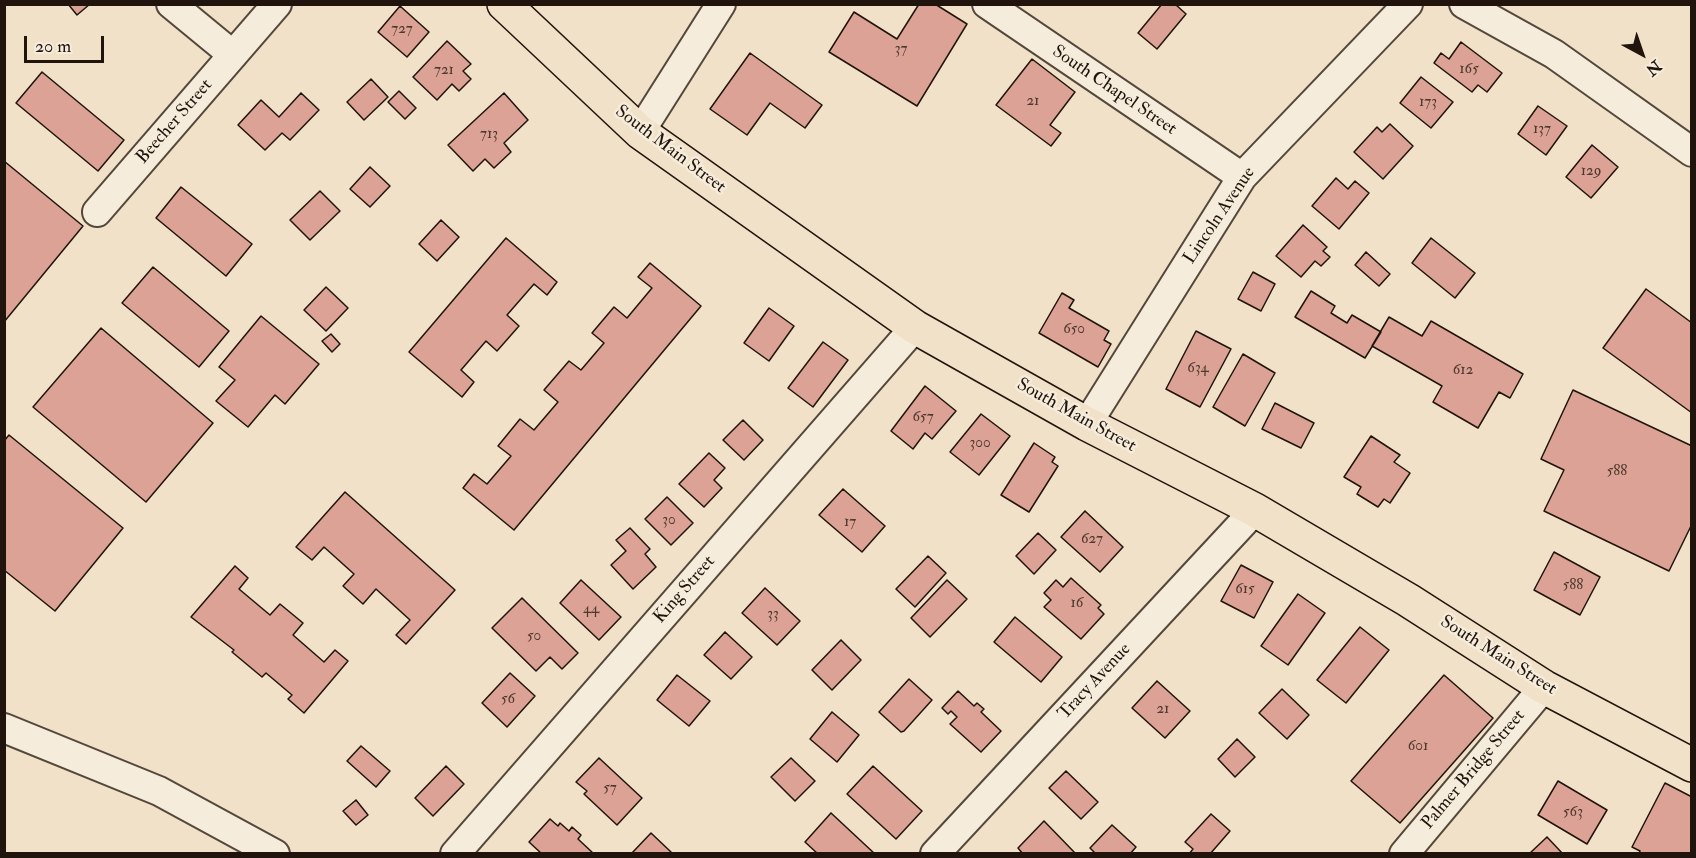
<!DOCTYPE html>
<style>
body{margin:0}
#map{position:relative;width:1696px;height:858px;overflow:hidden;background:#f1e1c8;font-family:"IM FELL Double Pica",serif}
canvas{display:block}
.frame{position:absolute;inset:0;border:6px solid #20140c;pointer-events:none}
.north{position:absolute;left:1612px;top:24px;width:60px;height:60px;-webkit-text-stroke:4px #f6ecdb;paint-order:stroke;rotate:140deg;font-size:16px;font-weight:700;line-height:24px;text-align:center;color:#20140c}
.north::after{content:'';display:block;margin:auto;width:21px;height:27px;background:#20140c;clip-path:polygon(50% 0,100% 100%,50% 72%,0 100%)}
.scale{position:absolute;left:24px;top:36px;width:80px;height:27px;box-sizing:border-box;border:3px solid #20140c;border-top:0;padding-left:8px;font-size:18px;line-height:21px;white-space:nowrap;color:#20140c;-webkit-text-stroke:4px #f6ecdb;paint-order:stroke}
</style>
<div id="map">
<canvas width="1696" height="858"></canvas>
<div class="frame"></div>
<div class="north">N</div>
<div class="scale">20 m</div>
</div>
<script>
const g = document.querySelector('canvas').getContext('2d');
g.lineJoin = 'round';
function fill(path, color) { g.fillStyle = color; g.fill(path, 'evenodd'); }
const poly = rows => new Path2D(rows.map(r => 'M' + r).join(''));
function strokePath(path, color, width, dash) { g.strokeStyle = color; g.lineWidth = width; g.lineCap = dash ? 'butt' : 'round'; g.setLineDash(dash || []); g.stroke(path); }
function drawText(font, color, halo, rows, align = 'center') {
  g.font = font + ' "IM FELL Double Pica",serif'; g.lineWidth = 5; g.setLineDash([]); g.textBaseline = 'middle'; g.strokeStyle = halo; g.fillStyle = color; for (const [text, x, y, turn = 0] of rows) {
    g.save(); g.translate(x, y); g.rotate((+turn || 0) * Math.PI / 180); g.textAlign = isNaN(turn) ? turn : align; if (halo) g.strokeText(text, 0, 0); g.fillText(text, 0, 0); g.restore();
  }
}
const building = poly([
 [68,4,90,4,77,15,68,4],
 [919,4,935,4,967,24,917,106,829,52,854,12,897,39,919,4],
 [1162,4,1175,4,1186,14,1157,49,1138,33,1162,4],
 [400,6,429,32,407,57,378,32,400,6],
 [447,41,471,64,463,71,471,79,459,91,452,84,437,100,413,77,447,41],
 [1461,42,1502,73,1487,92,1478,85,1472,92,1434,63,1441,53,1449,59,1461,42],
 [750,53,822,105,805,128,770,103,747,135,710,109,750,53],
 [1032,59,1075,92,1050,125,1061,133,1051,146,996,105,1032,59],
 [42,72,124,140,98,171,16,103,42,72],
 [1421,77,1453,102,1431,128,1400,103,1421,77],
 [371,79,388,97,364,120,347,102,371,79],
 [399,91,416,108,405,119,388,102,399,91],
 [301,93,319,110,290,140,282,133,265,150,238,125,261,100,279,117,301,93],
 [504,93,528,120,504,143,511,152,494,168,485,159,473,171,448,145,504,93],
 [1538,106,1567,126,1546,155,1518,134,1538,106],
 [1390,124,1413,146,1383,179,1354,152,1377,127,1382,132,1390,124],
 [1592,145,1618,167,1591,198,1566,177,1592,145],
 [4,161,83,226,4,322,4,161],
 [370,167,390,186,370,207,350,189,370,167],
 [1336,178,1348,189,1355,181,1369,193,1339,229,1312,206,1336,178],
 [181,187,252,244,226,276,156,218,181,187],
 [320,191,340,211,310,240,290,220,320,191],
 [441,220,459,237,437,261,419,244,441,220],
 [1303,225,1327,247,1323,251,1330,257,1321,266,1315,261,1301,277,1276,256,1303,225],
 [506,238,557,282,547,295,534,284,507,315,519,326,497,351,486,341,461,370,474,382,462,397,409,352,506,238],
 [1431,238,1475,273,1455,298,1412,263,1431,238],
 [1366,252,1390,274,1379,286,1355,265,1366,252],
 [650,263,701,306,514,530,463,488,474,474,487,484,511,456,498,446,520,419,534,430,558,402,544,390,569,361,581,370,604,343,592,333,614,307,627,318,652,288,638,277,650,263],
 [153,267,229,331,199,367,122,303,153,267],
 [1253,272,1275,284,1261,311,1238,299,1253,272],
 [326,287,348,308,326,331,304,310,326,287],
 [1646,289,1692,323,1692,413,1603,348,1646,289],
 [1311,291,1335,306,1331,313,1347,323,1352,315,1381,332,1365,358,1295,317,1311,291],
 [1062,293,1074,300,1069,308,1109,331,1104,340,1111,344,1098,367,1039,333,1062,293],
 [769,308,794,326,769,361,744,343,769,308],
 [261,316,319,364,285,404,275,395,248,427,216,401,235,380,219,367,261,316],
 [1389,317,1422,336,1431,321,1523,374,1510,398,1499,392,1478,428,1433,402,1442,386,1372,346,1389,317],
 [101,328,213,423,146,502,33,407,101,328],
 [1196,331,1231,349,1200,407,1166,389,1196,331],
 [331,334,340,344,332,352,322,341,331,334],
 [823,342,848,360,813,407,788,388,823,342],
 [1243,354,1275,373,1245,426,1213,407,1243,354],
 [925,386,956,411,932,439,925,433,913,449,891,431,925,386],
 [1573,390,1692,446,1692,524,1669,571,1544,511,1564,470,1541,459,1573,390],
 [1275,403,1314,423,1301,448,1262,429,1275,403],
 [981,414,1010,436,979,475,950,452,981,414],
 [743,420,763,440,744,460,723,440,743,420],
 [9,435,123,528,55,611,4,570,4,441,9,435],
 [1371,436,1400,455,1394,462,1410,473,1390,503,1384,499,1378,507,1357,494,1361,487,1344,477,1371,436],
 [1034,443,1055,457,1052,462,1058,466,1029,512,1001,495,1034,443],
 [709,453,725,468,714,480,722,488,704,507,679,484,709,453],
 [843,489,885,526,862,552,819,515,843,489],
 [345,492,455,590,406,644,396,635,410,620,376,589,363,604,343,586,354,574,324,547,312,560,296,547,345,492],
 [667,497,693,523,671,545,645,519,667,497],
 [1085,511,1123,547,1100,572,1061,537,1085,511],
 [630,528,650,549,645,554,656,567,633,589,611,565,626,551,616,540,630,528],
 [1038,533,1056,550,1034,574,1016,556,1038,533],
 [1554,552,1600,577,1580,615,1534,590,1554,552],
 [928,556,946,573,915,607,896,589,928,556],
 [1241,565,1273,582,1254,618,1221,601,1241,565],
 [235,566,248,578,239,589,270,615,280,604,303,623,293,635,324,662,335,650,348,661,304,713,288,699,292,695,266,673,262,677,232,652,234,650,191,617,235,566],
 [1071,578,1101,605,1098,608,1104,614,1081,639,1044,607,1051,600,1044,593,1056,580,1063,587,1071,578],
 [581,580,621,617,599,640,560,603,581,580],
 [947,580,967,599,930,637,911,618,947,580],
 [765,588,800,621,777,645,742,613,765,588],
 [1298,594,1325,613,1288,665,1261,646,1298,594],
 [522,598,578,653,562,669,550,657,536,671,492,628,522,598],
 [1015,617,1062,657,1041,682,994,642,1015,617],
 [1360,627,1389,650,1346,703,1317,680,1360,627],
 [725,632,752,657,731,679,704,655,725,632],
 [841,640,861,660,832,690,812,670,841,640],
 [510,673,535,696,507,727,482,703,510,673],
 [677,675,710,701,689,726,657,700,677,675],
 [1444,675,1493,718,1400,823,1351,781,1444,675],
 [909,679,932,700,904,731,901,732,879,712,909,679],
 [1157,681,1190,711,1165,738,1132,708,1157,681],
 [1282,689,1309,715,1287,739,1259,713,1282,689],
 [958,691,974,706,977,703,984,709,981,712,1001,731,981,752,950,724,957,717,951,711,948,714,942,708,958,691],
 [832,712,859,735,837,762,810,739,832,712],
 [1237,739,1255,757,1235,777,1218,759,1237,739],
 [361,746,390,771,376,787,347,761,361,746],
 [599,758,642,798,617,825,584,794,587,791,576,782,599,758],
 [791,758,815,781,795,801,771,777,791,758],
 [446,766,464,784,433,816,415,798,446,766],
 [873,766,922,811,896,839,847,794,873,766],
 [1066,771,1098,802,1081,819,1049,788,1066,771],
 [1558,781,1607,810,1587,844,1538,815,1558,781],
 [1665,783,1692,797,1692,854,1639,854,1640,851,1632,847,1665,783],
 [356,800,368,815,356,825,343,811,356,800],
 [831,813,875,854,818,854,805,842,831,813],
 [1211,814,1230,831,1210,854,1189,854,1193,849,1185,842,1211,814],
 [550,819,558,826,560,823,569,831,572,827,581,835,578,839,594,854,542,854,529,842,550,819],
 [1044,821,1076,854,1023,854,1018,848,1044,821],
 [1112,825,1136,847,1130,854,1096,854,1090,848,1112,825],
 [651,833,671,852,670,854,631,854,651,833],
 [1547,837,1563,854,1529,854,1547,837]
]);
fill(building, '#dba295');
strokePath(building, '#20140c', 1.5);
const minor = poly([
 [171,4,233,55],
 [987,4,1242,177],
 [1464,4,1554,54,1692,152],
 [640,132,721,4],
 [97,212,277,4],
 [1087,424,1242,177,1408,4],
 [4,728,159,791,275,854],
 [455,854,915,327],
 [935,854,1255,510],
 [1404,854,1544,687]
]);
const major = poly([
 [504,4,640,132,915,327,1087,424,1255,510,1408,600,1544,687,1692,765]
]);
strokePath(minor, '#54473b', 32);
strokePath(major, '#20140c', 36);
strokePath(minor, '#f6ecdb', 28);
strokePath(major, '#f1e1c8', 33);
drawText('15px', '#4f382e', null, [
 ["727",402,30],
 ["37",901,50],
 ["165",1469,70],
 ["721",444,71],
 ["21",1033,102],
 ["173",1428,103],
 ["137",1542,130],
 ["713",489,135],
 ["129",1591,172],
 ["650",1074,330],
 ["634",1198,369],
 ["612",1463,371],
 ["657",923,418],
 ["300",980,444],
 ["588",1617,472],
 ["30",669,521],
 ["17",850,523],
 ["627",1092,540],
 ["588",1573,586],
 ["615",1245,590],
 ["16",1077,604],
 ["44",591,610],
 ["33",773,615],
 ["50",534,637],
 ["56",508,700],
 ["21",1163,710],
 ["601",1418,747],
 ["57",610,789],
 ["563",1573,813]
]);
drawText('18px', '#20140c', '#f6ecdb', [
 ["South Chapel Street",1114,91,34],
 ["Beecher Street",175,122,-49],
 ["South Main Street",670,150,37],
 ["Lincoln Avenue",1220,216,-56],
 ["South Main Street",1076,416,29],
 ["King Street",685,590,-49],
 ["South Main Street",1498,656,32],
 ["Tracy Avenue",1095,682,-47],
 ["Palmer Bridge Street",1474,770,-50]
]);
</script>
